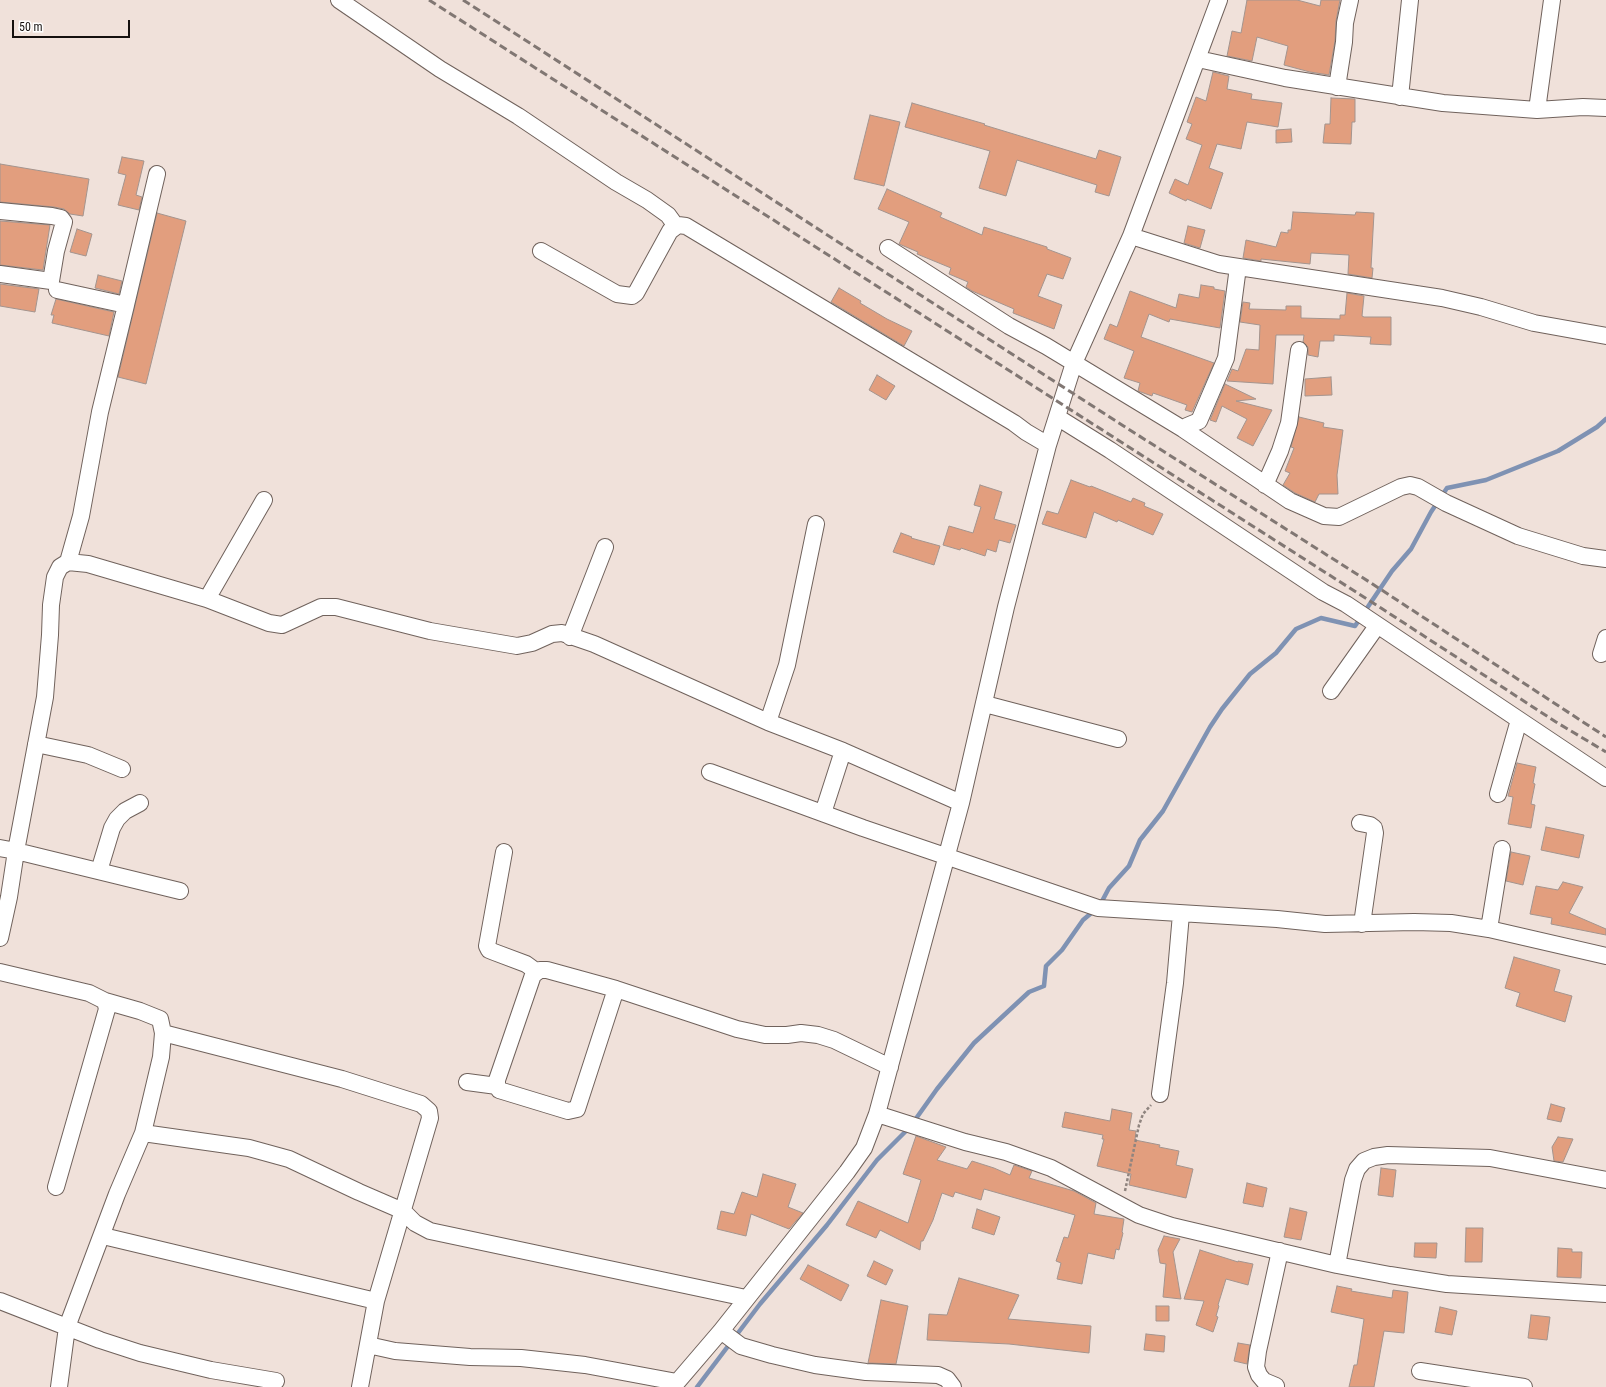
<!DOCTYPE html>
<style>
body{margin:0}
#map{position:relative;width:1606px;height:1387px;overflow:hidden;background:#f0e1da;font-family:"Roboto Condensed",sans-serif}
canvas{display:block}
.scale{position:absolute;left:12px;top:20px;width:118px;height:18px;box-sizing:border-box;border:2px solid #15100e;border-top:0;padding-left:5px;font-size:12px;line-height:14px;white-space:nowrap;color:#15100e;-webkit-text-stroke:3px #fff;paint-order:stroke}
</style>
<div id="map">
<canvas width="1606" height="1387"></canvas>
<div class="scale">50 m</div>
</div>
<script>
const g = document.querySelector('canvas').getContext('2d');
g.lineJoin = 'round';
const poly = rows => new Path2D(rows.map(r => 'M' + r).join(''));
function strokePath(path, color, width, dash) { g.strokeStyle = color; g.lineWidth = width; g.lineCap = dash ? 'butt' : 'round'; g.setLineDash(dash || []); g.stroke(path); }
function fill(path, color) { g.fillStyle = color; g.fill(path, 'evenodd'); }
strokePath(poly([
 [1100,905,1109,888,1129,866,1140,840,1163,811,1210,727,1222,709,1250,674,1276,653,1296,629,1321,618,1355,626,1392,571,1411,549,1431,512,1447,488,1486,480,1558,451,1597,427,1606,419],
 [697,1387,760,1304,827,1225,877,1160,910,1127,937,1089,974,1043,1029,992,1044,986,1046,966,1062,950,1083,920,1095,910]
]), '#7f92b3', 4.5);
const building = poly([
 [1247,0,1297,0,1320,6,1321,0,1340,0,1336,21,1335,41,1329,75,1310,72,1284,65,1288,46,1257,37,1252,61,1227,56,1232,31,1241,33,1247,0],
 [1213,72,1229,76,1227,89,1252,94,1251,99,1282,103,1278,127,1247,122,1241,149,1217,144,1209,168,1223,173,1211,209,1187,199,1186,201,1169,193,1175,179,1188,185,1202,145,1186,139,1192,124,1187,122,1196,97,1206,101,1213,72],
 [1331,98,1355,99,1355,122,1352,122,1351,144,1323,143,1325,124,1330,124,1331,98],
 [912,103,985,124,984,125,1096,159,1099,150,1121,157,1109,196,1095,192,1097,185,1017,160,1006,196,979,188,990,151,905,127,912,103],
 [870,115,900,122,884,186,854,179,870,115],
 [1291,129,1292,142,1276,143,1276,130,1291,129],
 [122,157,144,161,136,195,142,197,139,210,118,205,126,175,118,173,122,157],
 [0,164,89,179,83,216,70,214,64,209,54,207,0,202,0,164],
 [887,189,942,213,940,217,982,235,984,227,1047,247,1047,249,1071,258,1063,279,1047,274,1038,296,1062,305,1054,329,1013,313,1014,309,972,291,966,287,968,282,949,274,951,268,917,254,918,252,899,244,909,222,878,209,887,189],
 [1293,212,1355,215,1356,212,1374,213,1371,268,1373,268,1372,278,1348,274,1349,255,1311,253,1310,264,1261,259,1261,261,1243,258,1246,240,1276,247,1281,232,1288,233,1288,230,1291,230,1293,212],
 [157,213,186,221,146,384,118,377,157,213],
 [0,221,50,225,43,270,0,265,0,221],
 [1188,226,1205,230,1200,248,1184,243,1188,226],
 [77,229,92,234,86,256,70,252,77,229],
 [98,275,122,281,119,294,95,288,98,275],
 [0,284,39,289,35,312,0,306,0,284],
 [1201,285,1214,287,1214,289,1225,291,1220,328,1170,319,1169,322,1149,314,1141,337,1214,363,1192,412,1185,410,1187,405,1153,393,1152,396,1138,391,1140,383,1124,378,1134,351,1104,339,1110,324,1117,327,1130,291,1176,308,1179,294,1199,298,1201,285],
 [839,288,861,301,860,303,887,319,912,331,904,346,831,302,839,288],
 [1347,293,1364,296,1362,316,1364,317,1391,317,1391,345,1370,344,1371,337,1334,335,1334,341,1320,341,1318,357,1308,355,1308,347,1303,342,1304,335,1276,335,1273,384,1227,381,1232,369,1238,371,1246,349,1259,350,1260,325,1240,322,1243,302,1250,303,1249,309,1286,310,1286,306,1301,306,1301,318,1340,319,1340,315,1345,315,1347,293],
 [56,299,114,312,109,336,52,323,54,315,51,315,56,299],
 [877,375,895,386,886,400,869,390,877,375],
 [1331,377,1332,395,1305,396,1305,379,1331,377],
 [1225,384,1256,399,1236,401,1272,410,1253,446,1237,438,1247,419,1222,406,1216,422,1210,420,1225,384],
 [1299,417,1324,423,1323,427,1343,430,1337,475,1338,494,1319,494,1315,502,1295,493,1283,485,1290,473,1285,471,1294,448,1291,447,1299,417],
 [1071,480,1090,487,1091,486,1131,502,1133,498,1145,503,1144,506,1163,514,1153,535,1118,520,1117,522,1094,512,1086,538,1042,524,1047,511,1058,514,1071,480],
 [980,485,1002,492,994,519,1016,525,1010,543,999,540,996,552,987,549,985,556,961,548,960,550,943,545,949,526,973,533,981,507,974,505,980,485],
 [901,533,912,537,911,538,940,546,934,565,893,552,901,533],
 [1517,763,1536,767,1533,783,1535,784,1531,804,1535,805,1531,828,1508,824,1513,797,1508,796,1517,763],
 [1546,827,1584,835,1579,858,1541,850,1546,827],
 [1511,852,1530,856,1523,885,1506,881,1511,852],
 [1563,882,1583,887,1569,913,1606,929,1606,935,1551,924,1552,918,1530,914,1536,886,1558,890,1563,882],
 [1514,957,1560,970,1554,991,1572,996,1565,1022,1516,1006,1520,993,1505,988,1514,957],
 [1551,1104,1565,1108,1561,1122,1547,1119,1551,1104],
 [1112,1109,1132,1113,1129,1130,1136,1131,1135,1140,1160,1145,1159,1147,1179,1151,1176,1165,1193,1169,1186,1198,1129,1185,1131,1174,1097,1166,1104,1139,1102,1139,1103,1135,1062,1127,1065,1112,1110,1121,1112,1109],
 [916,1136,946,1147,937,1160,967,1169,972,1161,994,1168,1010,1175,1014,1165,1032,1171,1029,1178,1074,1191,1096,1203,1094,1214,1124,1219,1122,1232,1123,1233,1119,1250,1116,1249,1114,1259,1088,1253,1082,1284,1057,1279,1061,1263,1056,1261,1064,1237,1068,1238,1075,1215,984,1189,981,1200,955,1192,953,1197,942,1193,933,1220,923,1241,921,1241,920,1250,880,1230,876,1238,846,1225,858,1201,908,1223,921,1180,903,1174,916,1136],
 [1558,1137,1573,1139,1563,1162,1554,1161,1552,1147,1558,1137],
 [1381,1168,1396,1170,1393,1197,1378,1195,1381,1168],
 [763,1174,796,1184,788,1207,803,1213,789,1229,751,1214,746,1236,717,1229,721,1211,734,1214,742,1192,757,1197,763,1174],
 [1247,1183,1267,1188,1263,1207,1243,1203,1247,1183],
 [1290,1208,1307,1212,1301,1240,1284,1237,1290,1208],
 [977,1209,1000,1217,994,1235,972,1228,977,1209],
 [1466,1228,1483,1228,1482,1262,1465,1262,1466,1228],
 [1164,1236,1180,1239,1173,1252,1181,1299,1163,1297,1166,1264,1160,1263,1158,1250,1164,1236],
 [1415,1243,1437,1243,1436,1258,1414,1257,1415,1243],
 [1558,1248,1572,1249,1572,1252,1582,1252,1581,1278,1557,1277,1558,1248],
 [1200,1250,1238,1262,1238,1261,1253,1264,1248,1285,1226,1279,1218,1305,1219,1306,1216,1316,1218,1317,1213,1332,1196,1325,1204,1301,1184,1299,1200,1250],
 [874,1261,893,1270,886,1285,867,1276,874,1261],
 [808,1265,849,1285,841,1301,800,1279,808,1265],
 [959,1278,1019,1295,1008,1319,1091,1326,1089,1353,1009,1344,927,1340,929,1314,947,1315,959,1278],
 [1337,1286,1352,1289,1351,1291,1392,1298,1393,1290,1408,1292,1404,1333,1384,1331,1374,1387,1349,1387,1354,1365,1357,1365,1364,1319,1331,1312,1337,1286],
 [881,1300,908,1306,896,1364,868,1363,881,1300],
 [1156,1306,1169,1306,1169,1321,1156,1321,1156,1306],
 [1440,1307,1457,1311,1452,1335,1435,1332,1440,1307],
 [1531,1315,1550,1317,1547,1340,1528,1338,1531,1315],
 [1146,1334,1165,1336,1164,1352,1144,1350,1146,1334],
 [1238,1343,1250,1345,1247,1364,1234,1361,1238,1343]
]);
fill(building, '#e29e7e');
strokePath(building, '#a3948e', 1);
const minor = poly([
 [339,0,440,69,518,116,616,182,647,200,668,215,676,226],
 [1198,59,1285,78,1443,103,1537,110,1583,107,1606,108],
 [1337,87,1344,42,1345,23,1350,0],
 [1400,97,1410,0],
 [1537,110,1552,0],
 [0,211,52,216,61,218,64,222,56,251,51,281,0,274],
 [1131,236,1219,264,1442,298,1481,307,1534,323,1606,336],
 [888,248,1009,326,1046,346,1183,429,1290,501,1324,516,1339,517,1401,487,1410,485,1418,487,1446,503,1518,536,1583,556,1606,559],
 [541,251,617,294,632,296,636,293,670,231,678,225,686,226,1014,423,1026,432,1048,445],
 [57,290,126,305,157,174],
 [1057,417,1110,450,1323,592,1346,604,1606,778],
 [1183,429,1187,426,1199,421,1226,358,1238,267],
 [1265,485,1280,451,1289,423,1299,350],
 [68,562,81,516,100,412,126,305],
 [207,599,264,500],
 [570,637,605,547],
 [1601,654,1606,638],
 [1331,691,1377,626],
 [985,704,1118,739],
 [768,722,787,665,816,524],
 [36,744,88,755,122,769],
 [710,772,863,828,1098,908,1277,919,1325,924,1414,922,1451,923,1489,929,1606,956],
 [1498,794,1519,720],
 [823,813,843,751],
 [1360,823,1370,825,1374,828,1375,833,1362,924],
 [0,848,16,851,45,697,50,635,51,605,55,577,60,567,68,562,88,564,207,599,269,623,282,625,321,607,336,607,430,631,517,646,532,643,552,634,562,633,594,644,768,722,843,751,961,803],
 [504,852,487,946,489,950,494,952,526,964,537,972],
 [99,871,112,828,117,819,125,811,140,803],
 [1489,929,1502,849],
 [0,938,9,897,16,851,180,891],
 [0,972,89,993,105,1001,107,1009,56,1187],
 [616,989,577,1109,568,1111,499,1090,497,1086,497,1080,533,975,540,970,547,970,616,989,737,1029,765,1035,787,1035,801,1033,818,1035,834,1040,890,1067],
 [105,1001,140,1011,160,1019,163,1033],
 [467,1082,497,1086],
 [1160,1094,1175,983,1181,914],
 [877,1114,965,1142,1006,1152,1051,1168,1139,1215,1172,1226,1337,1265,1390,1275,1447,1284,1606,1294],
 [143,1133,249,1148,289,1159,359,1192,403,1211,415,1223,430,1231,746,1298],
 [103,1236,376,1301],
 [1337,1265,1353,1180,1357,1169,1364,1161,1374,1157,1388,1155,1490,1158,1606,1180],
 [0,1301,100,1340,140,1353,211,1370,276,1381],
 [721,1331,741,1346,772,1355,815,1365,866,1372,938,1375,947,1379,953,1387],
 [368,1345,395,1351,470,1357,521,1358,585,1365,677,1382],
 [1420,1371,1524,1387],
 [1276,1386,1264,1381,1259,1375,1256,1367,1258,1351,1280,1251],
 [59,1387,67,1327,117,1194,143,1133,161,1057,163,1033,342,1079,421,1104,429,1111,430,1118,376,1301,360,1387],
 [673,1387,721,1331,847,1172,864,1148,877,1114,961,803,1006,607,1048,445,1074,363,1131,236,1219,0]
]);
strokePath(minor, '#70625c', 18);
strokePath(poly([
 [1125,1191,1139,1125,1143,1114,1151,1105]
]), '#8f847f', 2.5, [3, 2]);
strokePath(minor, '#fff', 16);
strokePath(poly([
 [429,0,1381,608,1556,722,1606,752],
 [463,0,1122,425,1371,583,1606,737]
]), '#817773', 3, [8, 4]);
</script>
